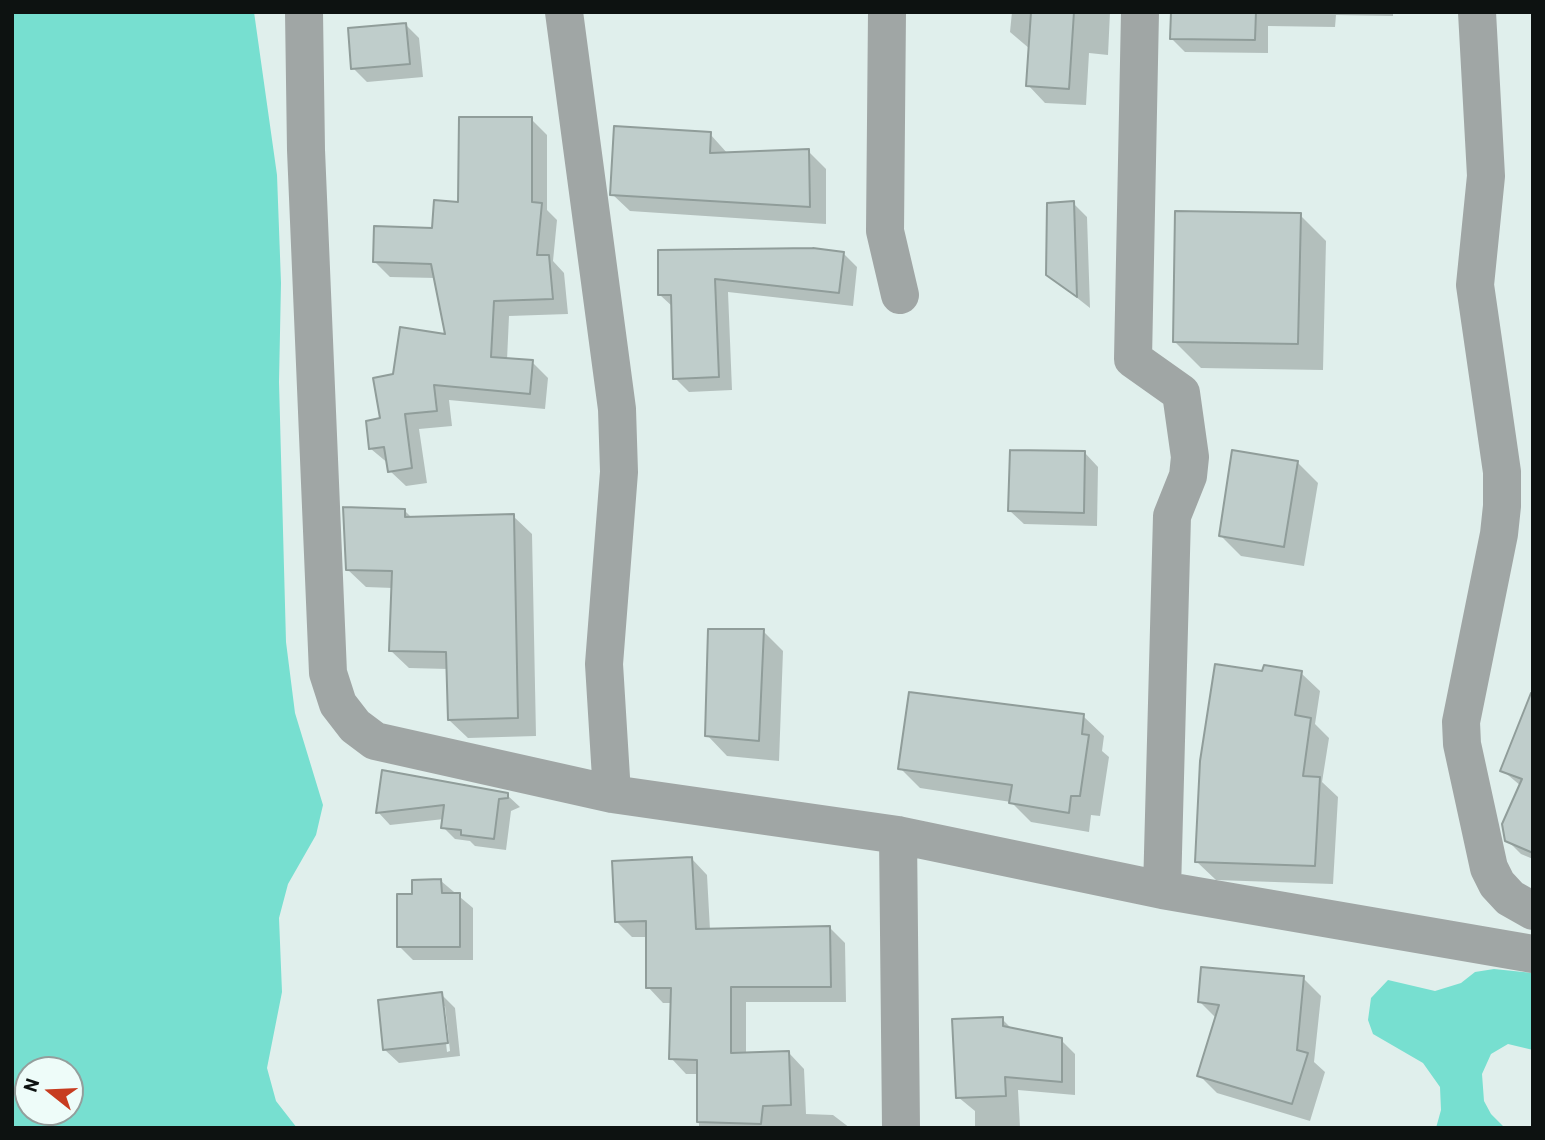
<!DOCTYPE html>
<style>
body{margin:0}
#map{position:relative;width:1545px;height:1140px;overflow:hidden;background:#e0efec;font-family:Barlow,sans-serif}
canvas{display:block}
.frame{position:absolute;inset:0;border:14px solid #0d1211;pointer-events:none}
.north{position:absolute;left:14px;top:1056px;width:70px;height:70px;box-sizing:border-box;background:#eefcf9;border:2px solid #949e9c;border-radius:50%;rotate:288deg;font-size:19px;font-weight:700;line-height:28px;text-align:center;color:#0d1211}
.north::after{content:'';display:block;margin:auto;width:24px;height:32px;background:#c73c20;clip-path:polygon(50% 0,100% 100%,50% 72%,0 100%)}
</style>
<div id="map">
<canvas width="1545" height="1140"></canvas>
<div class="frame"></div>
<div class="north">N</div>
</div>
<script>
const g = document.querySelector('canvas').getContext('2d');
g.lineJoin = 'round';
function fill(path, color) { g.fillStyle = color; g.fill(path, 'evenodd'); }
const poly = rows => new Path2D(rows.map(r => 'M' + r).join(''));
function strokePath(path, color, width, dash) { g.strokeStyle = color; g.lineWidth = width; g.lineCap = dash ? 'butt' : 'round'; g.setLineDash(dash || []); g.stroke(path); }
fill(poly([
 [12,12,254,12,277,175,281,283,279,382,286,642,295,713,323,805,316,835,288,884,279,918,282,992,267,1068,276,1101,297,1128,12,1128],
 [28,1070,70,1070,70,1112,28,1112],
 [1494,969,1533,973,1533,1050,1508,1044,1491,1054,1482,1074,1484,1101,1491,1114,1505,1128,1436,1128,1441,1110,1440,1087,1423,1063,1373,1034,1368,1020,1371,998,1388,980,1435,991,1461,983,1475,972]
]), '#77dfd0');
fill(poly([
 [1012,12,1110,12,1108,55,1089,53,1086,105,1045,103,1028,85,1030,49,1010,32],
 [1172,12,1393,12,1393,16,1336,15,1335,27,1268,26,1268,53,1185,52,1172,39],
 [406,25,419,38,423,77,367,82,353,68],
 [531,119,547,135,547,210,557,220,553,261,564,273,568,314,509,316,507,360,532,362,548,378,545,409,449,400,452,426,419,429,427,483,406,486,390,471,389,464,371,449,395,376,448,337,436,278,390,277,375,262,434,229,460,204],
 [710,134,728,154,808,151,826,169,826,224,630,211,612,194],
 [1073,203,1087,217,1090,308,1048,275],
 [1300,215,1326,241,1323,370,1201,368,1174,341],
 [659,252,843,253,857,267,853,306,728,292,732,390,689,392,675,378,673,307,660,295],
 [1085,453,1098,467,1097,526,1024,524,1010,511],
 [1297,462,1318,483,1304,566,1241,556,1220,535],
 [405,511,413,519,513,516,532,534,536,736,468,738,449,720,448,669,409,668,390,650,393,588,366,587,347,569],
 [763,631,783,651,779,761,727,756,707,735],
 [1264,673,1301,673,1320,691,1315,724,1329,738,1322,782,1338,797,1333,884,1216,880,1197,862],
 [1083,716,1104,736,1102,751,1109,757,1100,816,1091,815,1089,832,1031,822,1011,802,920,788,900,768],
 [1533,726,1533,859,1521,854,1507,840,1521,786,1502,770],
 [507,795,520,807,511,811,506,850,475,846,470,841,455,839,443,827,444,819,390,825,378,812],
 [692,859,707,875,710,930,829,927,845,943,846,1002,746,1002,746,1054,789,1053,804,1069,806,1114,833,1115,850,1128,699,1128,699,1074,686,1074,671,1058,673,1003,663,1003,648,987,648,937,632,937,617,922],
 [441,881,473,908,473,960,413,960,399,946,414,895],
 [1303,978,1321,996,1314,1062,1325,1072,1310,1121,1217,1093,1199,1075,1216,1018,1199,1001],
 [441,994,455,1008,460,1056,399,1063,385,1050],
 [442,1006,445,1006,450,1051,447,1052],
 [1002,1019,1013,1030,1061,1040,1075,1054,1075,1095,1018,1090,1020,1128,975,1128,975,1111,958,1097]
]), '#0003');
const building = poly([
 [1031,12,1074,12,1069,89,1026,86,1031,12],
 [1171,12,1256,12,1255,40,1170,39,1171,12],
 [406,23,410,64,351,69,348,28,406,23],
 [459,117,532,117,532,202,542,203,537,255,549,255,553,299,494,301,491,357,533,360,530,394,434,385,437,411,405,414,412,468,388,472,384,447,369,449,366,421,380,418,373,378,393,374,400,327,445,334,431,264,373,262,374,226,432,228,434,200,458,202,459,117],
 [614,126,711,132,710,153,809,149,810,207,610,195,614,126],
 [1074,201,1077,297,1046,275,1047,203,1074,201],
 [1175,211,1301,213,1298,344,1173,342,1175,211],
 [813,248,844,252,839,293,715,279,719,377,673,379,671,295,658,295,658,250,813,248],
 [1010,450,1085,451,1084,513,1008,511,1010,450],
 [1232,450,1298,461,1284,547,1219,536,1232,450],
 [343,507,405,509,405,517,514,514,518,718,448,720,446,652,389,651,392,571,346,570,343,507],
 [708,629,764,629,759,741,705,736,708,629],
 [1215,664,1262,671,1264,665,1302,671,1295,715,1311,718,1303,776,1320,777,1315,866,1195,862,1200,761,1215,664],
 [909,692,1084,714,1082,734,1089,735,1080,796,1071,796,1069,813,1009,803,1012,785,898,769,909,692],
 [1531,693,1533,693,1533,853,1505,841,1502,824,1522,779,1500,771,1531,693],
 [382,770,508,793,508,798,499,799,494,839,461,835,461,830,441,828,444,805,376,813,382,770],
 [692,857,696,929,830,926,831,987,731,987,731,1053,789,1051,791,1105,763,1106,761,1124,697,1122,697,1060,669,1059,671,988,646,988,646,921,615,922,612,861,692,857],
 [441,879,442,893,460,893,460,947,397,947,397,894,412,894,412,880,441,879],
 [1201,967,1304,976,1297,1050,1308,1053,1292,1104,1197,1076,1219,1005,1198,1002,1201,967],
 [442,992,448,1043,383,1050,378,1000,442,992],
 [1003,1017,1003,1026,1062,1038,1062,1082,1005,1077,1006,1096,956,1098,952,1019,1003,1017]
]);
fill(building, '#bfcdcb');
strokePath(building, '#909d9a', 2);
strokePath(poly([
 [304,12,306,150,328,673,338,704,355,726,375,741,612,794,898,835,1162,890,1533,954],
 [564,12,617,409,619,472,604,664,612,794],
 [887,12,885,231,900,295],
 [1140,12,1133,359,1181,393,1190,457,1188,476,1172,516,1162,890],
 [1477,12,1486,176,1475,285,1502,472,1502,506,1499,534,1461,722,1462,744,1489,868,1497,884,1510,898,1533,911],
 [898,835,901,1128]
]), '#a0a6a5', 38);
</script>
